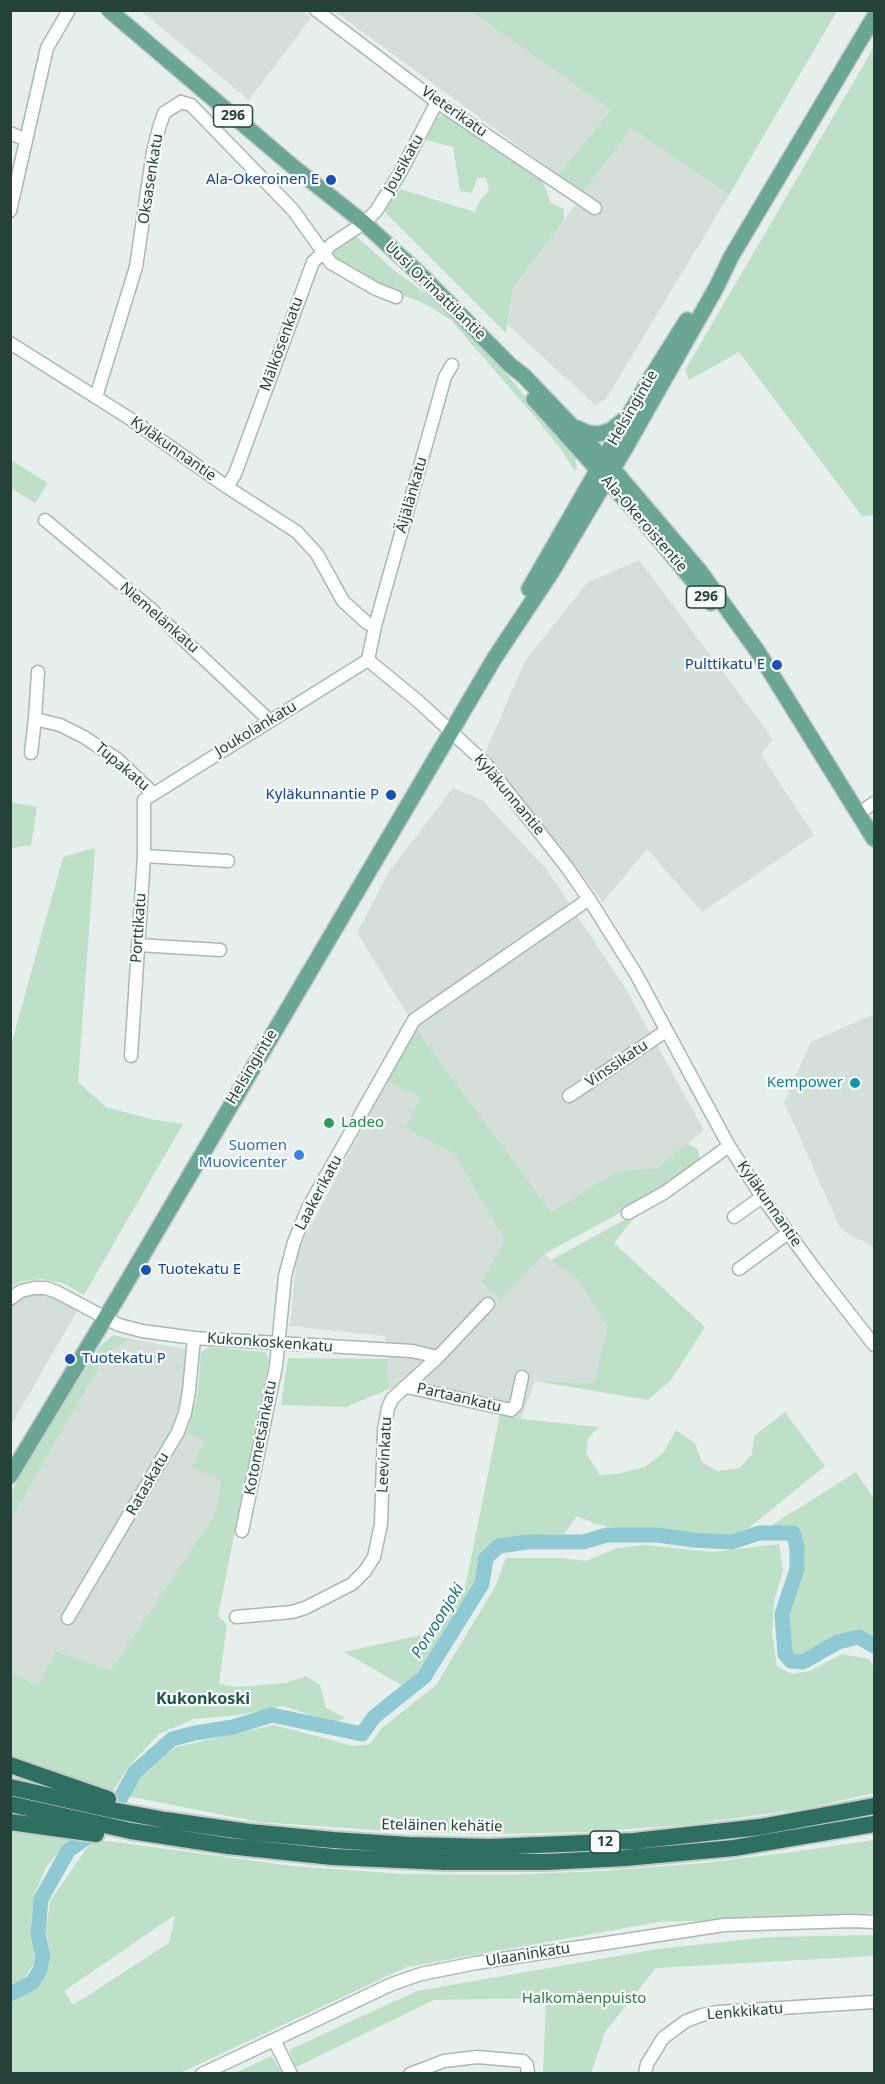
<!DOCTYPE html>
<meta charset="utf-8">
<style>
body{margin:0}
#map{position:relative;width:885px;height:2084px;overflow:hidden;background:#e6efeb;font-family:"Noto Sans",sans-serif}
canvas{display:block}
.frame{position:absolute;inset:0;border:12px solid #24423a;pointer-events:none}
</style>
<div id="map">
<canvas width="885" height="2084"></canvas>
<div class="frame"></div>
</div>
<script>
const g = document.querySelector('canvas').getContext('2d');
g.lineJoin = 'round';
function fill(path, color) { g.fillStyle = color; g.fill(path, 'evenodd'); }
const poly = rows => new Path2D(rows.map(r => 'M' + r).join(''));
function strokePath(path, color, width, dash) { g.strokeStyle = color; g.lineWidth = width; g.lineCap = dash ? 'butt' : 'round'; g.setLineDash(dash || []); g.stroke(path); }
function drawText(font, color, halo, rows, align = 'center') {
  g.font = font + ' "Noto Sans",sans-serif'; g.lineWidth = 4.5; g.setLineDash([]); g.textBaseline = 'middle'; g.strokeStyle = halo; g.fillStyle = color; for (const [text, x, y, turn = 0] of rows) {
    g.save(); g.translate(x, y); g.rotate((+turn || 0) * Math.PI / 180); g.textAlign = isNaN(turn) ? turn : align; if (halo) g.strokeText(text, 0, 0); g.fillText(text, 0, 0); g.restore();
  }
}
fill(poly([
 [302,11,311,18,249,100,141,11],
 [334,11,473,11,611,110,558,175],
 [631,128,729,195,606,399,595,405,508,325,513,290],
 [639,560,773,739,761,754,814,835,702,912,647,849,603,902,485,753,525,661,587,583],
 [453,788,482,800,548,871,628,993,704,1130,657,1168,617,1171,551,1212,417,1030,357,933,389,872],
 [874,1014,874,1247,841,1230,784,1102,811,1042],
 [387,1082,422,1097,405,1128,454,1154,505,1240,481,1284,501,1298,544,1254,577,1279,609,1327,594,1383,535,1381,521,1419,389,1389,385,1336,290,1326,297,1252],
 [11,1293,44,1295,79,1308,11,1425],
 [131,1339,201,1352,187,1432,206,1441,221,1480,215,1516,110,1671,56,1651,37,1686,11,1671,11,1519,107,1353]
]), '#d4dfda');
fill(poly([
 [471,11,837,11,729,195,631,128,584,192,558,175,611,110],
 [874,47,874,515,862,516,739,352,689,380,685,370],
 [443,115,450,115,542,179,551,203,564,209,564,220,513,289,506,333,384,211,400,189,475,212,480,200,489,191,486,178,477,178,472,193,460,191,453,147,426,140,437,118],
 [350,236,356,236,394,270,433,299,505,372,575,456,577,470,573,469,563,452,534,416,451,320,423,303,386,289,331,258,331,251],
 [11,460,48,483,35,503,11,488],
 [11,802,37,807,31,845,11,848],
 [95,848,78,1082,106,1107,151,1119,183,1124,84,1295,63,1283,41,1279,19,1282,11,1287,10,1049,63,857],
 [417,1030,551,1212,617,1171,657,1168,687,1143,698,1150,700,1160,668,1184,629,1208,544,1254,501,1299,481,1283,505,1240,454,1154,405,1128,421,1097,387,1082],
 [636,1216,614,1243,705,1327,671,1380,648,1400,535,1381,594,1383,608,1327,577,1279,551,1260,628,1218],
 [113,1335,131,1339,107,1353,11,1519,11,1492,55,1417,100,1346],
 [210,1347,266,1352,269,1360,218,1616,227,1625,219,1684,236,1687,286,1683,306,1676,320,1685,326,1708,345,1718,334,1723,284,1706,238,1715,194,1719,159,1734,131,1764,112,1792,11,1757,10,1671,37,1686,56,1651,110,1671,215,1515,221,1480,191,1468,205,1441,187,1433,198,1391,201,1352],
 [288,1358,387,1359,389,1389,346,1407,281,1405],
 [785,1412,825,1466,740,1535,616,1528,596,1524,577,1516,564,1534,528,1535,497,1540,480,1554,478,1578,456,1619,430,1660,403,1686,344,1652,425,1634,465,1588,500,1414,521,1419,599,1427,588,1438,586,1453,600,1475,617,1474,645,1467,663,1453,676,1430,695,1443,702,1462,717,1471,740,1468,752,1454,754,1436],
 [856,1472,874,1499,874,1642,862,1633,835,1637,801,1658,791,1651,789,1612,792,1595,804,1569,803,1543,799,1531,791,1529,764,1530],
 [779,1544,783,1570,774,1602,772,1633,777,1666,792,1674,810,1671,842,1654,869,1659,874,1668,874,1793,803,1809,685,1825,585,1832,499,1834,405,1832,259,1822,127,1796,142,1773,176,1747,274,1725,354,1746,370,1744,382,1728,436,1685,495,1587,506,1558,561,1558,586,1561,617,1548,644,1545,712,1552],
 [11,1828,76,1839,59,1852,46,1867,35,1893,31,1920,36,1945,34,1962,24,1980,11,1985],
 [93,1839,292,1866,403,1874,506,1875,601,1871,703,1863,785,1853,874,1840,874,1913,844,1916,659,1922,407,1967,180,2073,11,2074,11,2001,37,1987,47,1973,51,1958,46,1930,50,1901],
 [175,1915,169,1943,73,2005,64,1991],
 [874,1935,874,1956,656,1968,605,2032,591,2073,543,2073,546,1998,434,2000,296,2067,289,2050,417,1991,657,1949,770,1937],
 [271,2056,282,2073,235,2073]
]), '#bfe0c8');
strokePath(poly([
 [10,1994,32,1983,40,1970,43,1956,38,1934,41,1899,68,1851,98,1829,111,1815,135,1772,172,1739,195,1733,233,1727,272,1715,362,1734,374,1717,424,1677,482,1584,486,1558,499,1546,527,1542,583,1542,607,1535,658,1535,693,1540,732,1542,759,1533,793,1533,797,1547,797,1569,782,1614,785,1654,791,1661,803,1662,838,1642,859,1637,874,1646]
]), '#8ec9d4', 15);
const minor = poly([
 [316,10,437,102,595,208],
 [10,133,26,140],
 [10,211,47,48,69,10],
 [10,343,132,420,227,487,297,532,317,554,343,601,367,623,375,626,368,660],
 [96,397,136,267,153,152,159,128,164,113,181,102,191,105,293,210,331,263,376,289,396,297],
 [227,487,235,474,313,262,332,244,364,223,376,211,400,173,437,102],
 [45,520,151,609,270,721],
 [375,626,445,377,452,365],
 [368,660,419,702,485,763,566,866,589,899,636,974,729,1146,762,1197,817,1272,874,1345],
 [38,672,35,719,60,725,84,737,117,759,153,793],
 [31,753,35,719],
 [859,813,874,803],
 [144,856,228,861],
 [138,945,220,950],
 [131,1056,144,856,144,800,368,660],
 [569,1096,666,1031],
 [628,1213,664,1193,729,1146],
 [734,1217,762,1197],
 [739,1269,788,1233],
 [10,1299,21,1291,34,1288,46,1288,57,1292,119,1325,142,1331,194,1338,412,1351,438,1357],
 [407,1387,511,1410,516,1405,522,1377],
 [242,1531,276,1366,285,1276,294,1242,308,1208,414,1020,589,899],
 [236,1617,292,1612,305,1608,352,1584,365,1571,374,1557,381,1524,384,1430,388,1408,392,1399,438,1357,488,1304],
 [68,1618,178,1432,185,1413,189,1391,194,1338],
 [274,2040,291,2074],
 [202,2074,392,1984,421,1974,476,1963,724,1925,852,1921,874,1922],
 [410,2074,444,2061,477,2057,523,2061,527,2065,528,2074],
 [645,2074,647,2064,663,2038,686,2021,702,2015,718,2012,874,2002]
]);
const major = poly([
 [109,10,291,165,364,223,424,278,510,365,524,376,613,469,699,570,758,652,874,839],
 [534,399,643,520,711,603],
 [577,428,588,433,599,434,611,430,622,421],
 [529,589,651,377,687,320],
 [10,1476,118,1297,494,659,553,570,626,447,716,288,731,257,874,17]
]);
const highway = poly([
 [10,1765,108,1799],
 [10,1787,112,1810,165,1820,249,1832,333,1840,409,1845,490,1847,634,1841,760,1827,874,1806],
 [10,1804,131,1831,228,1846,333,1857,444,1862,546,1862,625,1858,734,1848,874,1824],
 [10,1822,96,1834]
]);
strokePath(minor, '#a8b8b2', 15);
strokePath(major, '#c2cac8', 18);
strokePath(highway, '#c2cac8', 20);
strokePath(minor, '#fff', 12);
strokePath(major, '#6aa596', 15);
strokePath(highway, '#2f6f62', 16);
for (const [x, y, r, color] of [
 [331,180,6,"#1a4fb4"],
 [777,665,6,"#1a4fb4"],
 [391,795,6,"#1a4fb4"],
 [855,1083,6,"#0f9aa8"],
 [329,1123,6,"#2e9e5b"],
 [299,1155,6,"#3f7fe0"],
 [146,1270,6,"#1a4fb4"],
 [70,1359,6,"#1a4fb4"]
]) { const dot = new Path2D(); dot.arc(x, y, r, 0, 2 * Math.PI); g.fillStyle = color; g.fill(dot); strokePath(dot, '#f7fbf9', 2); }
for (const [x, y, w] of [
 [233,116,39],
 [706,597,39],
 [605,1842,30]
]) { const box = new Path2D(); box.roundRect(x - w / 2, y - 11, w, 22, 4.5); g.fillStyle = '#f7fbf9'; g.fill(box); strokePath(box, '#24423a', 1.5); }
drawText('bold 14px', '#24423a', null, [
 ["296",233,116],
 ["296",706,597],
 ["12",605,1842]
]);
drawText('15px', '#24423a', '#f7fbf9', [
 ["Vieterikatu",454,112,35],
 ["Jousikatu",404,164,-61],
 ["Oksasenkatu",151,179,-81],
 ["Uusi Orimattilantie",435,291,44],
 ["Mälkösenkatu",282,344,-70],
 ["Helsingintie",633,408,-60],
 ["Kyläkunnantie",173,449,35],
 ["Äijälänkatu",412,495,-74],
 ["Ala-Okeroistentie",644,524,49],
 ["Niemelänkatu",159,618,41],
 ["Joukolankatu",256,729,-31],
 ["Tupakatu",122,767,40],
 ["Kyläkunnantie",509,795,50],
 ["Porttikatu",139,928,-86],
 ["Vinssikatu",617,1064,-34],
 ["Helsingintie",252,1067,-59],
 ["Laakerikatu",319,1193,-62],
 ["Kyläkunnantie",769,1204,55],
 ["Kukonkoskenkatu",270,1343,4],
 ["Partaankatu",459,1398,13],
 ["Kotometsänkatu",261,1438,-79],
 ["Leevinkatu",385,1455,-87],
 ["Rataskatu",148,1484,-60],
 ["Eteläinen kehätie",442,1826,1],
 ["Ulaaninkatu",528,1955,-9],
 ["Lenkkikatu",745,2012,-5]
]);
drawText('15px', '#164399', '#f7fbf9', [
 ["Ala-Okeroinen E",319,180],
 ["Pulttikatu E",765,665],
 ["Kyläkunnantie P",379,795],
 ["Tuotekatu E",158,1270,"left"],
 ["Tuotekatu P",82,1359,"left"]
], 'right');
drawText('15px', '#0d838f', '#f7fbf9', [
 ["Kempower",843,1083]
], 'right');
drawText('15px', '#27864d', '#f7fbf9', [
 ["Ladeo",341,1123]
], 'left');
drawText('15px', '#366cbe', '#f7fbf9', [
 ["Suomen",287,1146],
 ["Muovicenter",287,1163]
], 'right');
drawText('15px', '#2d7a4b', '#f7fbf9', [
 ["Halkomäenpuisto",584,1999]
]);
drawText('italic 16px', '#1c6f80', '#f7fbf9', [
 ["Porvoonjoki",438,1621,-58]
]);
drawText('bold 16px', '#1f5548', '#f7fbf9', [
 ["Kukonkoski",203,1699]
]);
</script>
